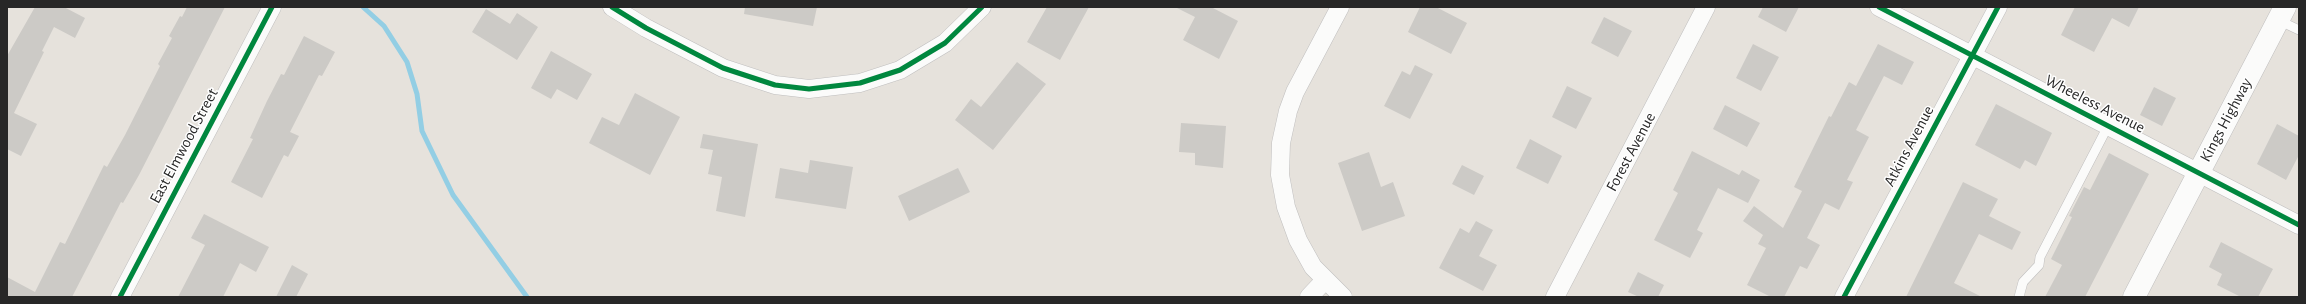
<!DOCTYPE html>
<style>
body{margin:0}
#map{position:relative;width:2306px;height:304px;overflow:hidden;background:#e6e2dc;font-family:"Alegreya Sans",sans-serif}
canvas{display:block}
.frame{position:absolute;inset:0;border:8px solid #272727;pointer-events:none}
</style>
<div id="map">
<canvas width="2306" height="304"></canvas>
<div class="frame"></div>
</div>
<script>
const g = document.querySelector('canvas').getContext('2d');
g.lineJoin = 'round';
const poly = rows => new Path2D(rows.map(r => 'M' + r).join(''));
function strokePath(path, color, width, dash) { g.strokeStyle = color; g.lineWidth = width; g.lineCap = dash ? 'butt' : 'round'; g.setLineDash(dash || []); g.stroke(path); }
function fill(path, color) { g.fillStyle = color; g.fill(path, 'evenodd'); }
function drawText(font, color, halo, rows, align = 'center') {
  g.font = font + ' "Alegreya Sans",sans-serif'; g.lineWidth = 3; g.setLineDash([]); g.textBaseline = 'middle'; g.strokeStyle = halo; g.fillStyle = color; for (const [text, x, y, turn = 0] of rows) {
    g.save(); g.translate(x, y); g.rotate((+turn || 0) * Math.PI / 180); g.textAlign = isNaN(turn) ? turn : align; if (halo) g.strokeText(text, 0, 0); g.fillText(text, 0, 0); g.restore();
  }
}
strokePath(poly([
 [363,7,384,26,407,62,417,94,422,131,453,195,527,297]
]), '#93cee4', 5);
fill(poly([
 [35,7,64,7,85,18,75,38,54,27,42,51,44,52,14,113,37,124,21,156,7,149,7,56],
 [187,7,225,7,139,175,123,203,121,202,72,297,7,297,7,277,35,292,60,242,65,244,104,165,107,167,125,135,160,66,158,64,172,38,169,36,180,16,182,17],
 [745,7,817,7,813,26,744,14],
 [1047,7,1089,7,1060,60,1027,42],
 [1175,7,1211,7,1238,21,1219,59,1183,40,1195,17],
 [1420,7,1436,7,1467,23,1451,54,1408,32],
 [1763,7,1799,7,1786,32,1758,17],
 [2075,7,2139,7,2129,27,2112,18,2094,52,2061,35],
 [486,9,510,24,517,13,538,27,517,60,472,32],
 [1604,17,1632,31,1618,57,1591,43],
 [304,36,335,52,322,76,319,75,290,132,299,136,288,157,284,155,262,198,231,182,253,139,250,138,267,101,281,74,284,75],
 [1753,44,1779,57,1761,91,1736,78],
 [1878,44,1914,62,1902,85,1884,76,1856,130,1869,137,1847,180,1853,182,1839,210,1825,203,1807,238,1820,245,1807,269,1800,266,1784,297,1771,297,1747,285,1766,248,1758,244,1763,235,1743,221,1754,206,1783,228,1802,191,1794,187,1829,116,1831,117,1849,82,1856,86],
 [551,51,592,74,577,100,557,89,551,99,531,88],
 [1017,62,1046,84,993,150,955,120,971,99,981,107],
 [1415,65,1433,74,1410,119,1384,106,1402,71,1410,75],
 [1567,86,1592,98,1576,129,1552,117],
 [2154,87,2176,98,2162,126,2140,115],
 [635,93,680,117,650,175,589,143,602,117,619,125],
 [1996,104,2052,133,2036,166,2025,160,2020,169,1975,145],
 [1725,105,1760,123,1747,147,1713,129],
 [1181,123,1226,126,1223,168,1195,165,1195,153,1179,152],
 [2277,124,2299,136,2299,155,2286,180,2257,164],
 [703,134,758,144,745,217,716,211,722,177,708,174,713,150,700,148],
 [1530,139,1562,156,1548,184,1516,168],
 [1692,151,1739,175,1742,170,1760,180,1748,203,1718,188,1697,230,1703,233,1690,258,1654,240,1678,193,1673,190],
 [1369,152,1381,187,1393,182,1405,216,1362,231,1338,163],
 [2109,153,2149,174,2085,297,2045,297,2062,265,2051,259,2072,217,2069,216,2084,187,2090,190],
 [810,160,853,167,846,209,775,198,780,168,808,173],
 [1462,165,1484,176,1474,195,1452,184],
 [958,168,970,192,909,221,898,196],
 [1963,182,1998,199,1989,216,2021,232,2012,250,1979,234,1954,283,1982,297,1906,297],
 [204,214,269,247,256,272,240,263,223,297,178,297,205,245,191,238],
 [1476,221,1493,230,1479,256,1497,265,1483,291,1439,268,1460,228,1469,233],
 [2221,242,2273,269,2258,297,2241,297,2217,285,2222,274,2209,267],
 [292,265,308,274,296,297,276,297],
 [1638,272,1664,285,1658,297,1639,297,1628,292]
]), '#cccac6');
const service = poly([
 [2278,20,2299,30],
 [2019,297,2023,282,2039,265,2040,257,2108,126]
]);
const minor = poly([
 [612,7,646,28,723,68,775,85,809,89,860,83,900,70,945,43,982,7],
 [1340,7,1295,92,1288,111,1281,143,1280,175,1286,207,1298,240,1313,267,1343,297],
 [1879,7,2299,225],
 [120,297,272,7],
 [1309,297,1325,280],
 [1555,297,1706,7],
 [1844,297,1998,7]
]);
const secondary = poly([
 [2134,297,2285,7]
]);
strokePath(service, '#bfbebe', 10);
strokePath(minor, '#bfbebe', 19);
strokePath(secondary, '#bfbebe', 23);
strokePath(service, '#fbfbfa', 9);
strokePath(minor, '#fbfbfa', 18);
strokePath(secondary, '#fbfbfa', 22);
strokePath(poly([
 [612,7,646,28,723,68,775,85,809,89,860,83,900,70,945,43,982,7],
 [1879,7,2299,225],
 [120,297,272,7],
 [1844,297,1998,7]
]), '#00873e', 5);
drawText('16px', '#272727', '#fff', [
 ["Wheeless Avenue",2095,104,27],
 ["Kings Highway",2226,120,-62],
 ["East Elmwood Street",184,146,-62],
 ["Atkins Avenue",1909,146,-62],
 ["Forest Avenue",1631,152,-62]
]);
</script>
